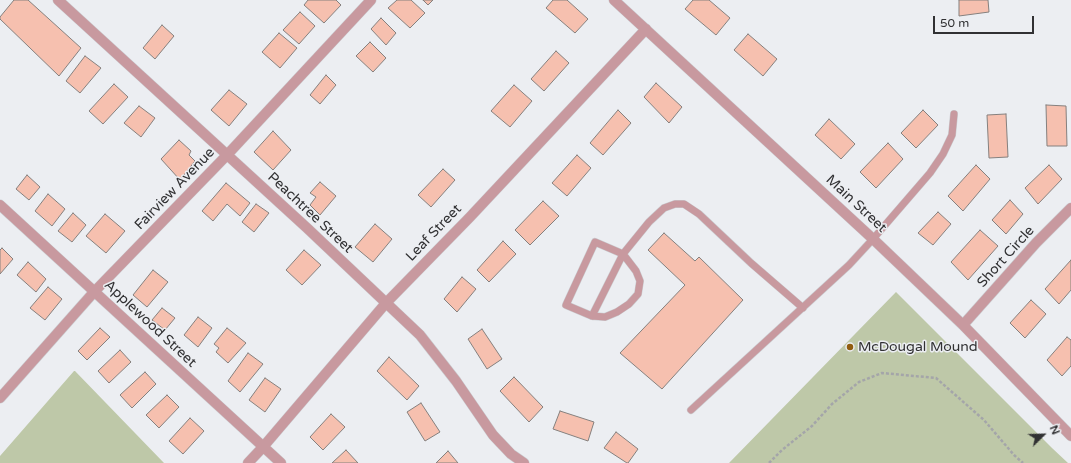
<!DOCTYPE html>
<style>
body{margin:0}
#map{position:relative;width:1071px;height:463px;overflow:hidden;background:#eceef2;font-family:"Varela Round",sans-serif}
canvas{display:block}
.north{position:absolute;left:1023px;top:415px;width:40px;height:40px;-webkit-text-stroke:3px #eceef2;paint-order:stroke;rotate:67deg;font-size:11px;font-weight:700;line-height:16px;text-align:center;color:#313133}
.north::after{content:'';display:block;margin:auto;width:14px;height:18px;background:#313133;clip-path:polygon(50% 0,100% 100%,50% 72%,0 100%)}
.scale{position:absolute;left:933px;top:16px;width:101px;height:18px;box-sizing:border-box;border:2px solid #313133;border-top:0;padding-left:5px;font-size:12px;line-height:14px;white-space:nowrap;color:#313133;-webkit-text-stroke:3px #eceef2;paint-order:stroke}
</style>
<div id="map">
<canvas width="1071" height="463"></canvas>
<div class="north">N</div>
<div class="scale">50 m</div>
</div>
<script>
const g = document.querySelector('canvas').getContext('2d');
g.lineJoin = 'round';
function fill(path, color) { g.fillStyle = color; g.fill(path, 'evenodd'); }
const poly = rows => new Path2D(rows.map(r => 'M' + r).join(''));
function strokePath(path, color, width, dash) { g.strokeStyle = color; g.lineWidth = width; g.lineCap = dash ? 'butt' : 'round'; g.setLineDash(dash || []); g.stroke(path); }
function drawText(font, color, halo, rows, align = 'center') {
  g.font = font + ' "Varela Round",sans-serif'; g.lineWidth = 3; g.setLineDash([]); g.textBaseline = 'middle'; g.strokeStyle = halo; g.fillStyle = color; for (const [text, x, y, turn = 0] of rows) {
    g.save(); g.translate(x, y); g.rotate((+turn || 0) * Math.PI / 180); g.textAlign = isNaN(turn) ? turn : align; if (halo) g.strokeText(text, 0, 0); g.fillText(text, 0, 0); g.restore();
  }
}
fill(poly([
 [896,292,1052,448,1068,463,729,463],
 [74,371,75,371,164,463,0,463,0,456]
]), '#bec8a8');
const building = poly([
 [14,0,28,0,81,48,59,76,0,19,0,17,14,0],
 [308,0,336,0,341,5,324,23,304,5,308,0],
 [397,0,411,0,425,13,410,28,388,8,397,0],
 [423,0,433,0,428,5,423,0],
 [553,0,567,0,588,19,575,33,546,8,553,0],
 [693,0,709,0,730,18,716,35,685,9,693,0],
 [959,0,988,0,989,12,959,16,959,0],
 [300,12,315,26,299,44,283,30,300,12],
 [381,18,396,33,386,45,371,29,381,18],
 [162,25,174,36,155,59,143,48,162,25],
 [279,33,297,48,280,68,262,52,279,33],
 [748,34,777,59,763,76,734,50,748,34],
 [370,42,386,58,373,72,356,56,370,42],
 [556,51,569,63,544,91,531,79,556,51],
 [85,56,101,68,80,93,66,81,85,56],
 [326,75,336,85,320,104,310,95,326,75],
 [656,83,682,107,669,123,644,97,656,83],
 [114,84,128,97,103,124,89,111,114,84],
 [514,85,532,101,510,127,491,111,514,85],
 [229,90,247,104,229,126,211,110,229,90],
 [1046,105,1066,106,1067,146,1047,146,1046,105],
 [139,106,155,118,141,137,124,123,139,106],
 [618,110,631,123,603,155,590,143,618,110],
 [923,110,938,125,916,148,901,133,923,110],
 [1006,114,1008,157,989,158,987,115,1006,114],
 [829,119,855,144,841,159,815,135,829,119],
 [273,131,291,150,273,170,254,152,273,131],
 [179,140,191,151,189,155,195,161,180,180,161,159,179,140],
 [888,143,903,159,876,188,860,172,888,143],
 [577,155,591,168,567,196,552,183,577,155],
 [976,165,990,179,963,211,948,196,976,165],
 [1049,165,1062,179,1038,204,1025,188,1049,165],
 [443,169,455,180,431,207,418,195,443,169],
 [27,175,40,187,29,200,16,189,27,175],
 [320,182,336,196,320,215,310,205,316,197,310,193,320,182],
 [226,183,250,203,240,216,227,204,213,221,202,211,226,183],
 [48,194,65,209,52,226,35,211,48,194],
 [1010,200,1023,214,1006,234,992,220,1010,200],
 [543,201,559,216,530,245,515,230,543,201],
 [256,204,269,213,254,232,242,222,256,204],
 [938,212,951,224,933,245,918,233,938,212],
 [73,213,86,225,72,242,58,231,73,213],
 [105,214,125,231,106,253,86,236,105,214],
 [375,224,392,239,373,262,355,247,375,224],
 [980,230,998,246,968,280,951,262,980,230],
 [664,233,695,261,699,257,743,300,662,389,620,353,685,285,648,250,664,233],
 [503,241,516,254,489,282,477,270,503,241],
 [2,248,13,259,0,274,0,250,2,248],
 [304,250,321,265,302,285,286,270,304,250],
 [1071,260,1071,290,1059,304,1045,289,1071,260],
 [28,262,46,279,36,292,17,275,28,262],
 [153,270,168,282,147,307,133,295,153,270],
 [462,277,476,289,457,312,444,299,462,277],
 [48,287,62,299,45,320,30,308,48,287],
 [1031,300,1046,314,1025,338,1010,323,1031,300],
 [162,308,175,318,165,330,152,320,162,308],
 [198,317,212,328,198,347,184,335,198,317],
 [100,328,110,337,87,360,78,351,100,328],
 [227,328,246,343,228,363,216,352,219,348,214,344,227,328],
 [482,329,502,359,487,369,468,339,482,329],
 [1067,337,1071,340,1071,366,1062,376,1047,360,1067,337],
 [120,350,131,362,109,383,98,371,120,350],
 [248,353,263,364,240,392,228,381,248,353],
 [389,357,419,386,407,400,377,371,389,357],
 [145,372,156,384,132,408,120,395,145,372],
 [514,377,543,407,529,422,500,391,514,377],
 [265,378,281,389,265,412,249,400,265,378],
 [167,395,179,407,159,428,146,415,167,395],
 [421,403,440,432,425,441,407,412,421,403],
 [560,411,594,422,588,441,553,429,560,411],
 [331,414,345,427,323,450,310,437,331,414],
 [190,418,204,431,183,454,169,441,190,418],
 [616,432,638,449,628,463,627,463,604,448,616,432],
 [346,450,358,463,332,463,346,450],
 [448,451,458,463,436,463,448,451]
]);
fill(building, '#f6c0af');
strokePath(building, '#85807e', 1);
const service = poly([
 [592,316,566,305,595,242,623,254,636,271,640,281,638,294,629,304,617,312,605,317,592,316,623,254,649,222,664,208,675,204,684,204,699,214,751,263,803,308],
 [691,410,849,265,873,239,930,173,943,154,952,135,954,114]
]);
const minor = poly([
 [58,0,307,228,420,335,456,381,493,435,511,454,524,463],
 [614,0,873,239,963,325,1071,436],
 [0,205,281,463],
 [963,325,1036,243,1071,208],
 [0,398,94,292,227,155,371,0],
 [248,463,263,447,386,303,470,217,646,29]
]);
strokePath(service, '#caccd0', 8);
strokePath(minor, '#caccd0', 11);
strokePath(poly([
 [769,463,782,450,812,426,832,404,859,382,882,373,936,378,984,420,1014,455,1023,463]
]), '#a4a5a9', 2.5, [3, 2]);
strokePath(service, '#c8999f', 7);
strokePath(minor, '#c8999f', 10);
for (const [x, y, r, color] of [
 [850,347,4,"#915d10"]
]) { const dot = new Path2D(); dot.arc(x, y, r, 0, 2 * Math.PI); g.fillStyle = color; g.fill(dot); strokePath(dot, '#eceef2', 1.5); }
drawText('14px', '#313133', '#eceef2', [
 ["Fairview Avenue",175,189,-46],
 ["Main Street",856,204,43],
 ["Peachtree Street",310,213,43],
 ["Leaf Street",434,233,-46],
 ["Short Circle",1006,257,-48],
 ["Applewood Street",150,324,43]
]);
drawText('14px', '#313133', '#eceef2', [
 ["McDougal Mound",858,347]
], 'left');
</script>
